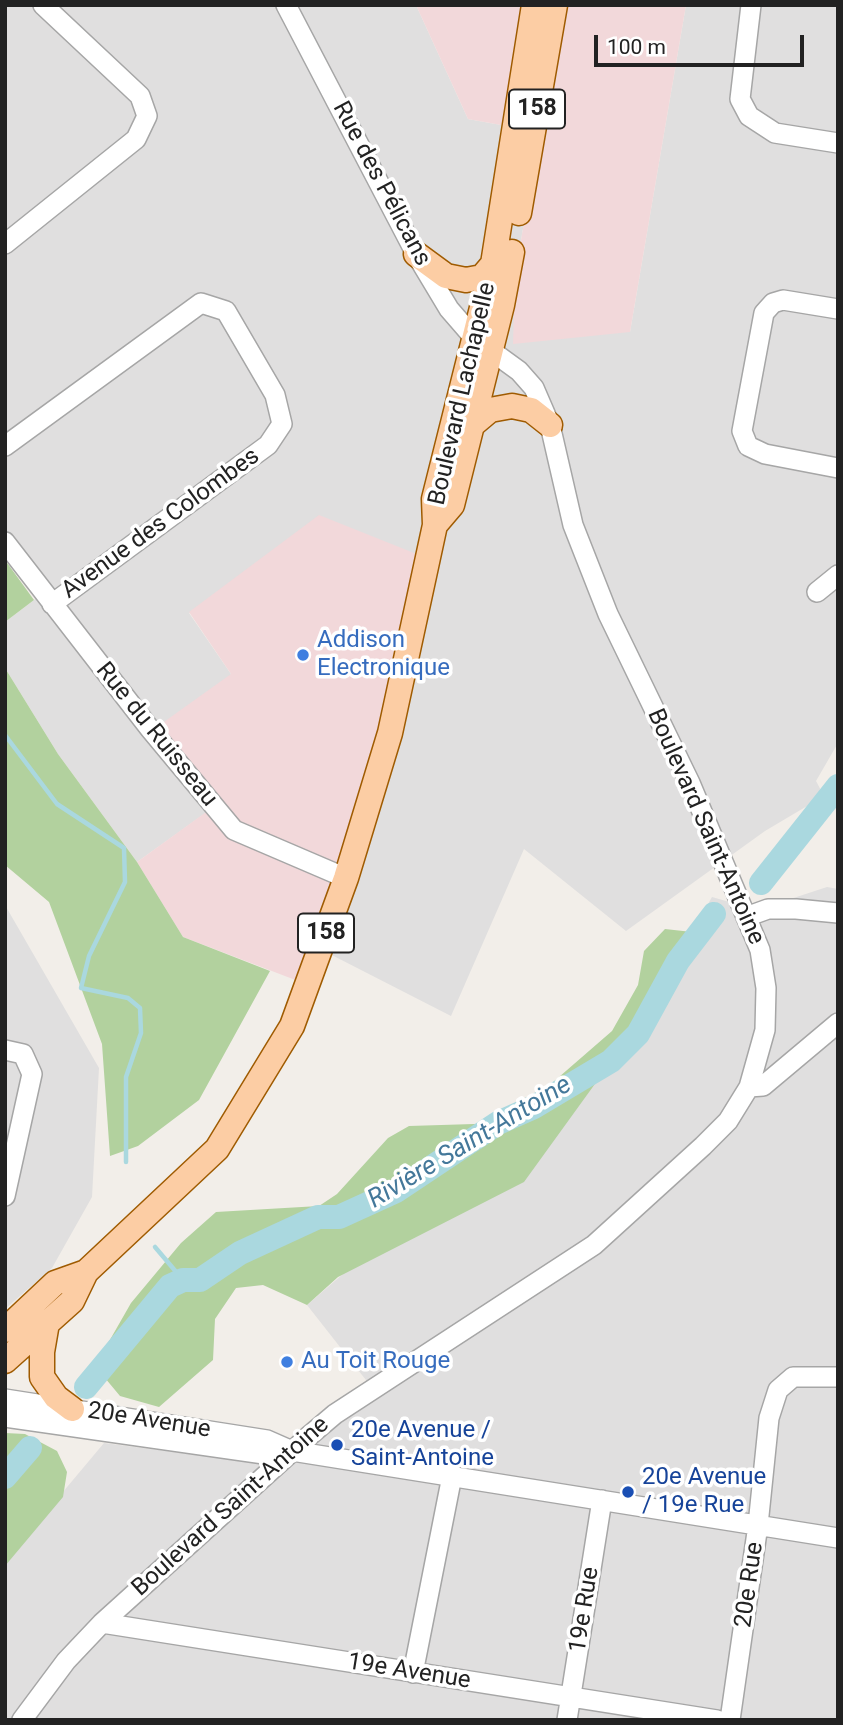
<!DOCTYPE html>
<meta charset="utf-8">
<style>
body{margin:0}
#map{position:relative;width:843px;height:1725px;overflow:hidden;background:#f2eee9;font-family:Roboto,sans-serif}
canvas{display:block}
.frame{position:absolute;inset:0;border:7px solid #222;pointer-events:none}
.scale{position:absolute;left:594px;top:35px;width:210px;height:32px;box-sizing:border-box;border:4px solid #222;border-top:0;padding-left:9px;font-size:21px;line-height:24px;white-space:nowrap;color:#222;-webkit-text-stroke:5px #fff;paint-order:stroke}
</style>
<div id="map">
<canvas width="843" height="1725"></canvas>
<div class="frame"></div>
<div class="scale">100 m</div>
</div>
<script>
const g = document.querySelector('canvas').getContext('2d');
g.lineJoin = 'round';
function fill(path, color) { g.fillStyle = color; g.fill(path, 'evenodd'); }
const poly = rows => new Path2D(rows.map(r => 'M' + r).join(''));
function strokePath(path, color, width, dash) { g.strokeStyle = color; g.lineWidth = width; g.lineCap = dash ? 'butt' : 'round'; g.setLineDash(dash || []); g.stroke(path); }
function drawText(font, color, halo, rows, align = 'center') {
  g.font = font + ' Roboto,sans-serif'; g.lineWidth = 7; g.setLineDash([]); g.textBaseline = 'middle'; g.strokeStyle = halo; g.fillStyle = color; for (const [text, x, y, turn = 0] of rows) {
    g.save(); g.translate(x, y); g.rotate((+turn || 0) * Math.PI / 180); g.textAlign = isNaN(turn) ? turn : align; if (halo) g.strokeText(text, 0, 0); g.fillText(text, 0, 0); g.restore();
  }
}
fill(poly([
 [5,5,416,5,468,119,540,132,515,274,630,332,686,5,838,5,838,743,816,781,824,796,765,831,626,931,524,849,451,1016,320,949,434,561,189,613,231,674,214,807,137,862,58,754,5,668,5,622,50,588,5,533],
 [827,887,838,889,838,1720,5,1720,5,1561,104,1443,267,1464,373,1389,307,1305,647,1012,712,897,757,910],
 [5,905,99,1068,92,1197,52,1268,5,1309]
]), '#e0dfdf');
fill(poly([
 [416,5,686,5,630,332,513,344,515,274,540,132,468,119],
 [319,515,434,561,320,949,298,981,183,937,137,862,213,807,154,729,231,674,189,612]
]), '#f2d8da');
fill(poly([
 [5,560,34,600,5,622],
 [5,668,58,754,137,862,183,937,270,971,199,1100,138,1146,110,1156,102,1044,49,902,5,865],
 [665,929,692,932,647,1012,524,1182,338,1277,307,1305,263,1285,236,1288,215,1319,213,1360,159,1407,120,1396,95,1366,131,1303,181,1243,216,1212,319,1206,337,1194,388,1138,409,1126,506,1123,612,1031,638,985,644,951],
 [5,1433,25,1434,57,1451,67,1472,63,1497,5,1566]
]), '#b2d19e');
strokePath(poly([
 [5,735,57,804,124,848,125,882,89,956,81,988,128,998,140,1008,141,1033,126,1077,126,1162],
 [155,1247,183,1280]
]), '#aad8df', 4.5);
strokePath(poly([
 [761,883,838,786],
 [86,1387,170,1286,183,1280,200,1280,240,1253,318,1217,339,1217,396,1191,498,1123,534,1107,611,1061,638,1034,678,961,714,914],
 [5,1477,30,1448]
]), '#aad8df', 24);
const minor = poly([
 [751,5,740,99,749,116,775,133,838,143],
 [5,244,136,139,147,116,140,96,43,5],
 [838,309,783,300,773,303,764,313,742,431,748,446,765,454,838,468],
 [5,446,201,303,226,311,275,395,282,424,268,445,52,604],
 [5,542,150,729,234,830,346,878],
 [817,592,838,575],
 [746,917,768,909,796,909,838,913],
 [5,1050,23,1054,32,1074,5,1196],
 [749,1087,763,1086,838,1023],
 [5,1399,267,1440,292,1451,838,1538],
 [5,1417,264,1454,291,1451],
 [102,1623,717,1720],
 [413,1673,452,1476],
 [22,1720,66,1661,102,1623,309,1436,335,1414,594,1245,703,1146,728,1121,749,1087,765,1030,766,988,760,950,690,783,608,614,573,525,550,425,534,388,519,371,475,339,449,309,416,254,286,5],
 [567,1720,602,1500],
 [730,1720,758,1525,769,1418,778,1390,793,1377,838,1377]
]);
const major = poly([
 [519,213,555,5],
 [416,254,446,276,466,280,482,277,493,264],
 [471,426,490,410,512,406,531,410,550,425],
 [435,525,452,505,502,305,512,252],
 [47,1323,42,1352,42,1377,56,1397,72,1409],
 [5,1330,55,1283,86,1272],
 [5,1361,72,1301,86,1272,217,1149,292,1026,346,878,390,733,435,525,434,499,493,264,534,5]
]);
strokePath(minor, '#a6a6a6', 22);
strokePath(major, '#9f5b01', 27);
strokePath(minor, '#fff', 19);
strokePath(major, '#fccda4', 24);
for (const [x, y, r, color] of [
 [303,655,7,"#3f7fe0"],
 [287,1362,7,"#3f7fe0"],
 [337,1445,7,"#1a4fb4"],
 [628,1492,7,"#1a4fb4"]
]) { const dot = new Path2D(); dot.arc(x, y, r, 0, 2 * Math.PI); g.fillStyle = color; g.fill(dot); strokePath(dot, '#fff', 2.5); }
for (const [x, y, w] of [
 [537,109,56],
 [326,933,56]
]) { const box = new Path2D(); box.roundRect(x - w / 2, y - 19.5, w, 39, 5); g.fillStyle = '#fff'; g.fill(box); strokePath(box, '#222', 2); }
drawText('bold 23px', '#222', null, [
 ["158",537,109],
 ["158",326,933]
]);
drawText('24px', '#222', '#fff', [
 ["Rue des Pélicans",381,184,62],
 ["Boulevard Lachapelle",463,394,-77],
 ["Avenue des Colombes",161,524,-36],
 ["Rue du Ruisseau",156,735,51],
 ["Boulevard Saint-Antoine",705,827,66],
 ["20e Avenue",149,1421,9],
 ["Boulevard Saint-Antoine",231,1507,-42],
 ["20e Rue",750,1585,-82],
 ["19e Rue",585,1610,-81],
 ["19e Avenue",409,1672,9]
]);
drawText('24px', '#366cbe', '#fff', [
 ["Addison",317,641],
 ["Electronique",317,669],
 ["Au Toit Rouge",301,1362]
], 'left');
drawText('24px', '#164399', '#fff', [
 ["20e Avenue /",351,1431],
 ["Saint-Antoine",351,1459],
 ["20e Avenue",642,1478],
 ["/ 19e Rue",642,1506]
], 'left');
drawText('italic 26px', '#44789a', '#fff', [
 ["Rivière Saint-Antoine",470,1143,-31]
]);
</script>
